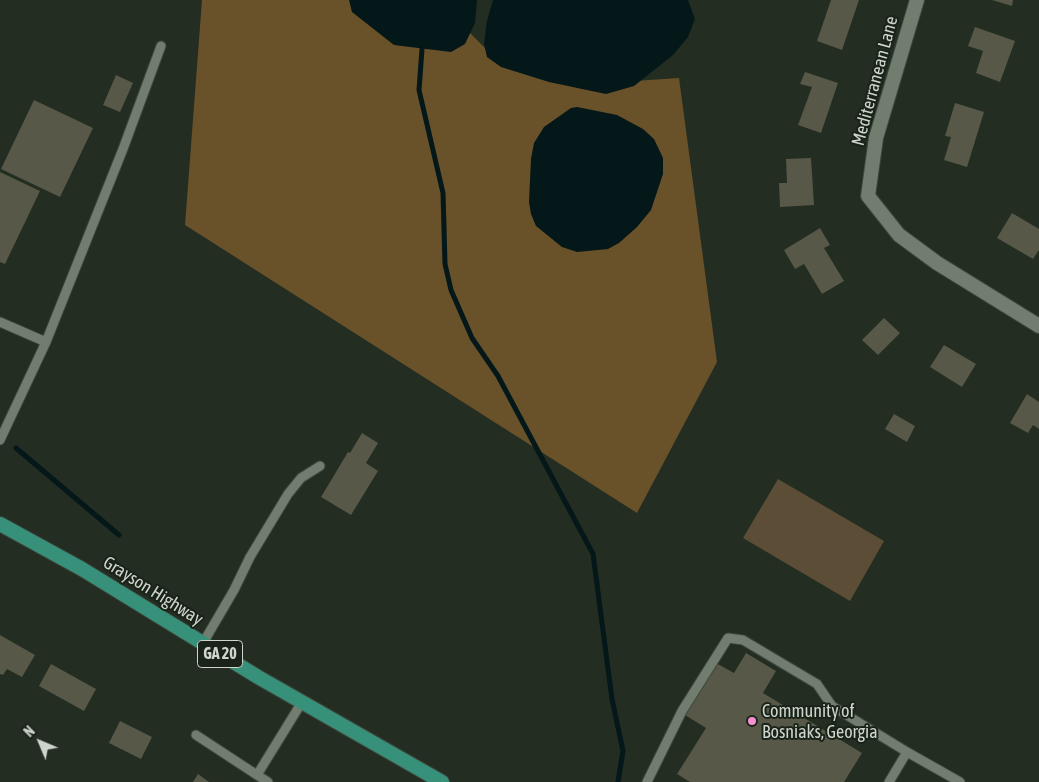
<!DOCTYPE html>
<style>
body{margin:0}
#map{position:relative;width:1039px;height:782px;overflow:hidden;background:#232d21;font-family:"Asap Condensed",sans-serif}
canvas{display:block}
.north{position:absolute;left:15px;top:717px;width:50px;height:50px;-webkit-text-stroke:4px #192318;paint-order:stroke;rotate:315deg;font-size:14px;font-weight:700;line-height:20px;text-align:center;color:#ced5cd}
.north::after{content:'';display:block;margin:auto;width:18px;height:22px;background:#ced5cd;clip-path:polygon(50% 0,100% 100%,50% 72%,0 100%)}
</style>
<div id="map">
<canvas width="1039" height="782"></canvas>
<div class="north">N</div>
</div>
<script>
const g = document.querySelector('canvas').getContext('2d');
g.lineJoin = 'round';
function fill(path, color) { g.fillStyle = color; g.fill(path, 'evenodd'); }
const poly = rows => new Path2D(rows.map(r => 'M' + r).join(''));
function strokePath(path, color, width, dash) { g.strokeStyle = color; g.lineWidth = width; g.lineCap = dash ? 'butt' : 'round'; g.setLineDash(dash || []); g.stroke(path); }
function drawText(font, color, halo, rows, align = 'center') {
  g.font = font + ' "Asap Condensed",sans-serif'; g.lineWidth = 4; g.setLineDash([]); g.textBaseline = 'middle'; g.strokeStyle = halo; g.fillStyle = color; for (const [text, x, y, turn = 0] of rows) {
    g.save(); g.translate(x, y); g.rotate((+turn || 0) * Math.PI / 180); g.textAlign = isNaN(turn) ? turn : align; if (halo) g.strokeText(text, 0, 0); g.fillText(text, 0, 0); g.restore();
  }
}
fill(poly([
 [778,479,884,541,850,601,743,538]
]), '#5c4d37');
fill(poly([
 [202,0,359,0,466,29,490,53,573,85,679,78,717,362,637,513,185,225]
]), '#69512a');
fill(poly([
 [349,0,477,0,475,23,465,44,451,52,394,45,352,12],
 [493,0,688,0,695,19,688,37,673,55,634,86,606,94,549,82,501,67,487,57,484,44,487,21],
 [577,107,617,115,643,129,654,139,663,158,663,174,651,210,637,227,619,243,608,249,577,252,562,247,536,226,531,214,529,202,531,159,534,143,544,127,571,108]
]), '#041719');
strokePath(poly([
 [422,49,419,90,443,193,445,264,451,290,472,338,498,376,593,554,612,699,623,751,618,782],
 [16,448,119,535]
]), '#041719', 5);
fill(poly([
 [831,0,859,0,842,50,817,41],
 [992,0,1013,0,1012,6],
 [975,27,1015,41,1000,82,976,73,983,51,968,46],
 [805,72,838,83,821,133,798,125,812,87,800,84],
 [116,75,133,83,120,112,103,105],
 [34,100,93,128,60,197,1,169],
 [955,103,984,112,967,167,944,160,951,137,945,136],
 [811,158,814,205,780,207,779,183,787,183,786,159],
 [0,172,40,191,5,264,0,262],
 [1012,213,1039,229,1039,250,1033,259,997,238],
 [820,228,830,245,824,248,844,281,822,294,804,264,795,269,784,250],
 [884,318,900,333,878,355,862,340],
 [944,345,976,364,962,387,930,367],
 [1027,394,1039,402,1039,429,1033,425,1028,433,1010,423],
 [894,414,915,426,907,442,885,429],
 [362,433,378,443,366,463,378,471,351,515,321,497,348,452,350,453],
 [0,635,35,655,22,677,7,669,3,675,0,674],
 [746,653,776,671,763,693,862,753,844,782,690,782,677,774,706,728,685,715,716,663,734,673],
 [51,664,96,689,84,711,39,686],
 [120,721,152,737,141,759,109,743],
 [198,774,209,782,193,782]
]), '#575848');
const service = poly([
 [0,322,46,342],
 [0,440,46,342,123,149,161,46],
 [203,643,234,590,250,557,288,494,301,478,320,466],
 [196,735,257,775,302,702],
 [257,775,268,782],
 [647,782,682,711,728,638,743,640,817,684,832,706,907,752,960,782],
 [889,782,907,752]
]);
const minor = poly([
 [917,0,876,138,868,196,899,235,937,263,1039,326]
]);
const primary = poly([
 [0,524,82,569,258,677,442,782]
]);
strokePath(service, '#3e473d', 11);
strokePath(minor, '#3e473d', 16);
strokePath(primary, '#3e473d', 16);
strokePath(service, '#717d6f', 9);
strokePath(minor, '#717d6f', 14);
strokePath(primary, '#37917a', 14);
for (const [x, y, r, color] of [
 [752,721,5,"#f590d1"]
]) { const dot = new Path2D(); dot.arc(x, y, r, 0, 2 * Math.PI); g.fillStyle = color; g.fill(dot); strokePath(dot, '#192318', 2); }
for (const [x, y, w] of [
 [220,654,45]
]) { const box = new Path2D(); box.roundRect(x - w / 2, y - 13.5, w, 27, 4); g.fillStyle = '#192318'; g.fill(box); strokePath(box, '#ced5cd', 1); }
drawText('bold 16px', '#ced5cd', null, [
 ["GA 20",220,654]
]);
drawText('18px', '#ced5cd', '#192318', [
 ["Mediterranean Lane",875,81,-75],
 ["Grayson Highway",153,591,32]
]);
drawText('18px', '#ced5cd', '#192318', [
 ["Community of",762,711],
 ["Bosniaks, Georgia",762,732]
], 'left');
</script>
